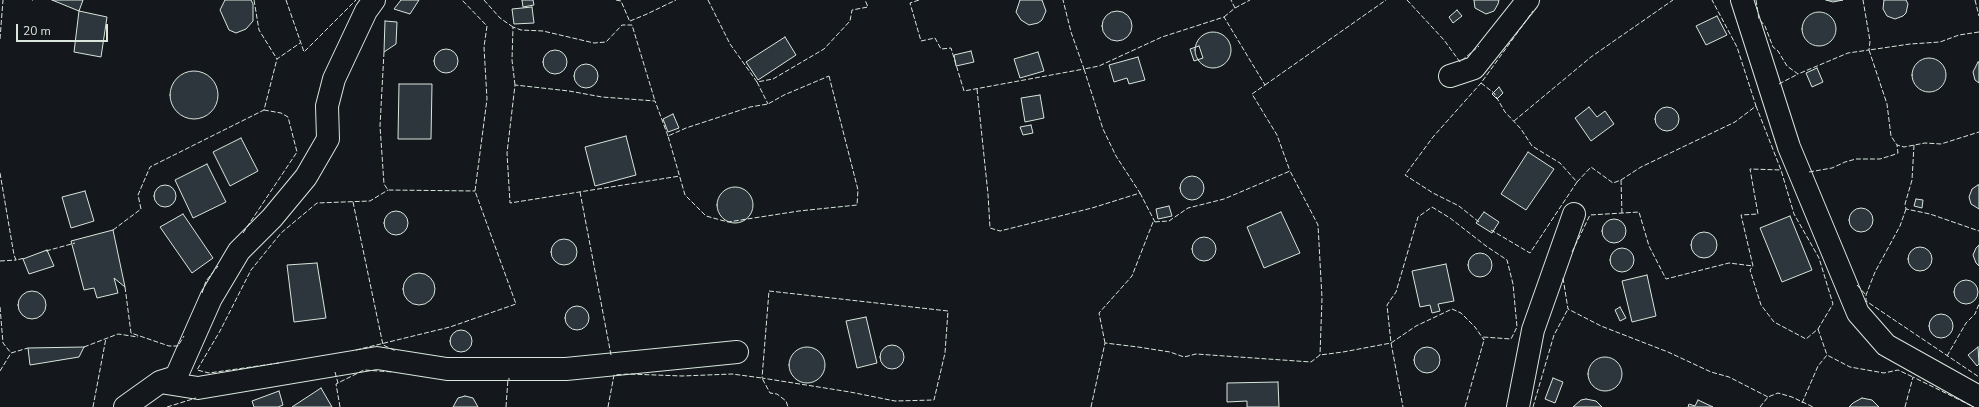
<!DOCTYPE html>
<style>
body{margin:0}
#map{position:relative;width:1979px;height:407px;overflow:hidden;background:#14181c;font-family:"Nunito Sans",sans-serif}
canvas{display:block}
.scale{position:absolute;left:16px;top:24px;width:92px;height:18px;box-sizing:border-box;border:2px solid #d8e6dc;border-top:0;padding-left:5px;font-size:12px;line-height:14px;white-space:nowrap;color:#d8e6dc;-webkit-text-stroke:3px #14181c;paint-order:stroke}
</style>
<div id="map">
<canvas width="1979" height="407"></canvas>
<div class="scale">20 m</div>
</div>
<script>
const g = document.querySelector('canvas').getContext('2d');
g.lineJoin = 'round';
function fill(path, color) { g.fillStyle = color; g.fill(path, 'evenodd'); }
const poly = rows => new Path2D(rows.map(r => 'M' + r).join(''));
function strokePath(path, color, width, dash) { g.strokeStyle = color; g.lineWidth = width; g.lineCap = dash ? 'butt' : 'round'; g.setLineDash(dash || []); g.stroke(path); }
const building = poly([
 [52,0,83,0,79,11,52,0],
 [225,0,251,0,253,4,253,21,246,29,236,33,229,30,220,10,225,0],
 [401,0,419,0,410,14,394,9,401,0],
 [522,0,533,0,534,5,523,7,522,0],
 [1020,0,1042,0,1046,11,1042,20,1038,23,1029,25,1021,20,1016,12,1020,0],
 [1474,0,1499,0,1498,4,1494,11,1486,14,1475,8,1474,0],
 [1826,0,1843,0,1833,2,1826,0],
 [1884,0,1906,0,1908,4,1906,13,1903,16,1895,19,1887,16,1883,9,1884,0],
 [532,7,534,23,514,24,512,9,532,7],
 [1457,10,1462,16,1453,23,1449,17,1457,10],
 [79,11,107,17,101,57,74,52,79,11],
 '1102 26a15 15 0 1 1 30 0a15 15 0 1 1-30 0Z',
 '1802 29a17 17 0 1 1 34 0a17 17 0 1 1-34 0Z',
 [1717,16,1727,35,1706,45,1696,26,1717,16],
 [385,21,397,22,396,44,384,52,385,21],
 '1195 50a18 18 0 1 1 36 0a18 18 0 1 1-36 0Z',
 [785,37,796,55,758,80,746,62,785,37],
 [1199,46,1203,58,1194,61,1190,49,1199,46],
 '434 61a12 12 0 1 1 24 0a12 12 0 1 1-24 0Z',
 '543 62a12 12 0 1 1 24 0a12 12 0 1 1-24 0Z',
 [971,51,974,62,956,66,954,55,971,51],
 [1038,52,1044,71,1020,78,1014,59,1038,52],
 [1138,57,1145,80,1129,84,1127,78,1114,82,1109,65,1138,57],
 '1912 75a17 17 0 1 1 34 0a17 17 0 1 1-34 0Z',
 [1978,62,1979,62,1979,83,1975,80,1973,72,1978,62],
 '574 76a12 12 0 1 1 24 0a12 12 0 1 1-24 0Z',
 [1817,68,1823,82,1812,87,1806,73,1817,68],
 '170 95a24 24 0 1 1 48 0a24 24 0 1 1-48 0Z',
 [399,84,432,84,431,139,398,139,399,84],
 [1499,87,1503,93,1497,99,1492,94,1499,87],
 [1040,95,1044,118,1025,122,1021,98,1040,95],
 '1655 119a12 12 0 1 1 24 0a12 12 0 1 1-24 0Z',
 [1589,107,1597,117,1605,111,1614,124,1591,141,1575,118,1589,107],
 [673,114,679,128,668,132,663,119,673,114],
 [1031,125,1033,133,1023,135,1020,127,1031,125],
 [626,136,636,175,595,186,585,147,626,136],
 [241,138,258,171,230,186,213,152,241,138],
 [1528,152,1554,169,1526,210,1501,194,1528,152],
 [207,164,226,202,193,218,175,180,207,164],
 '1180 188a12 12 0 1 1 24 0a12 12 0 1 1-24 0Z',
 '154 196a11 11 0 1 1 22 0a11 11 0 1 1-22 0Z',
 [1978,185,1979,185,1979,209,1971,204,1969,197,1972,189,1978,185],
 '717 205a18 18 0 1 1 36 0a18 18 0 1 1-36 0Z',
 [85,191,94,221,71,228,62,197,85,191],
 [1916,199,1923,200,1922,208,1914,206,1916,199],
 [1169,206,1172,216,1158,219,1156,209,1169,206],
 '1849 220a12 12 0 1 1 24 0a12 12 0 1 1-24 0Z',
 '384 223a12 12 0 1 1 24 0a12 12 0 1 1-24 0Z',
 [1281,212,1300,253,1264,268,1247,227,1281,212],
 [1484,212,1499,222,1492,233,1476,223,1484,212],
 [183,214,213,258,192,273,160,227,183,214],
 [1790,216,1812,270,1782,282,1760,228,1790,216],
 '1602 231a12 12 0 1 1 24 0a12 12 0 1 1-24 0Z',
 [113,230,125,287,114,278,118,293,97,298,94,288,84,290,71,241,113,230],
 '1691 245a13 13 0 1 1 26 0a13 13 0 1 1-26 0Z',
 '1192 249a12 12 0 1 1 24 0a12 12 0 1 1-24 0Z',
 '551 252a13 13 0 1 1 26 0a13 13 0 1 1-26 0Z',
 [1979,245,1979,266,1976,263,1973,255,1976,248,1979,245],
 '1908 259a12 12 0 1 1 24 0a12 12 0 1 1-24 0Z',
 '1610 260a12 12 0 1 1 24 0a12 12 0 1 1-24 0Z',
 [47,250,54,266,29,274,23,259,47,250],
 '1468 265a12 12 0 1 1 24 0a12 12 0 1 1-24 0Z',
 [317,263,326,318,294,322,287,265,317,263],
 [1446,264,1454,301,1438,304,1440,311,1432,313,1430,305,1420,307,1412,271,1446,264],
 '403 289a16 16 0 1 1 32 0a16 16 0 1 1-32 0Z',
 [1647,275,1656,316,1632,322,1622,281,1647,275],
 '1954 292a12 12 0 1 1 24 0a12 12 0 1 1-24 0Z',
 '18 305a14 14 0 1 1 28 0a14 14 0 1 1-28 0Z',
 '565 318a12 12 0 1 1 24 0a12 12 0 1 1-24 0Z',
 [1620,307,1626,318,1620,321,1615,310,1620,307],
 '1929 326a12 12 0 1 1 24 0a12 12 0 1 1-24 0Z',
 [866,317,877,363,857,368,846,321,866,317],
 '450 341a11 11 0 1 1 22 0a11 11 0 1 1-22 0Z',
 '880 357a12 12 0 1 1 24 0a12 12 0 1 1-24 0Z',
 [84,347,79,357,30,365,28,348,84,347],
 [1978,347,1979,364,1977,366,1968,355,1978,347],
 '789 365a18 18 0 1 1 36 0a18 18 0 1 1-36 0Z',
 '1414 360a13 13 0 1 1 26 0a13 13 0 1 1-26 0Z',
 '1588 374a17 17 0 1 1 34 0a17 17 0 1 1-34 0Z',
 [1553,378,1563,382,1555,403,1545,399,1553,378],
 [1278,382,1279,407,1247,407,1247,401,1227,402,1227,383,1278,382],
 [321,388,332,407,292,407,321,388],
 [279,391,283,405,278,407,254,407,252,401,279,391],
 [465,396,473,398,478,407,453,407,458,398,465,396],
 [1862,398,1872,400,1879,407,1849,407,1853,403,1862,398],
 [1586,399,1596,401,1602,407,1573,407,1581,400,1586,399],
 [1698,400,1713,407,1688,407,1689,404,1695,406,1698,400]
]);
fill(building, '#2c363c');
strokePath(building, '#d8e6dc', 1);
const minor = poly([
 [1742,0,1789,147,1858,313,1886,345,1979,397],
 [1450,76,1474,68,1528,0],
 [160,382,198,388,377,358,447,369,566,369,737,352],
 [125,407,160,382,176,377,211,298,239,251,272,218,306,177,328,139,327,106,334,79,366,11,374,0],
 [1518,407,1533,330,1574,214]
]);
strokePath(minor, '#d8e6dc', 24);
strokePath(minor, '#14181c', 22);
strokePath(poly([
 [32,0,33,0],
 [254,0,259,30,277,59,300,43],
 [286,0,304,52,356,0],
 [484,0,500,18,513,27],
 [616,0,621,1,630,22],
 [708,0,730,44,757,82,773,79,824,49,850,21,852,10,868,7,865,0],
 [919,0,910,3,921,41,935,38,941,49,951,48,964,91,1084,69,1071,32,1063,0],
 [1407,0,1444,40,1460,62,1479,46],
 [1756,0,1759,19,1765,26,1773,47,1778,51,1787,66,1798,74,1848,53,1869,50,1870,41,1863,0],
 [1975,0,1979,16],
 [1235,8,1250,0],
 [1224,17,1235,8,1231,0],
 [630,21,647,14,676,0],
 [1979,32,1959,35,1940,42,1910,44,1869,50,1887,104,1891,136,1897,145,1904,147,1925,143,1941,144,1979,132],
 [0,39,3,0],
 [384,52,380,126,384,184,388,190,475,191],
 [829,76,858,190,857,205,799,211,728,222,706,216,685,195,668,136,686,128,750,107,768,104,784,95,829,76],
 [757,82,768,104],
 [1481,83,1494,93,1505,112,1521,129,1532,146,1560,163,1577,182,1530,253,1491,230],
 [1779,84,1798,74],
 [515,85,512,60,513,27,521,30,543,31,594,43,606,42,622,25,632,25,655,101],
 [1265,85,1386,0],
 [977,89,988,194,990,228,1000,231,1092,208,1140,193,1116,156,1103,129,1084,69,1099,66,1162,37,1224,17,1265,85,1252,94,1277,135,1290,171],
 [1756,106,1781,170,1794,214,1819,258,1833,304,1818,329,1806,339,1774,322,1761,305,1750,270,1753,266,1741,215,1758,214,1750,169,1781,170],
 [1514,121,1591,57,1673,0],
 [668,136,655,101,602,97,569,91,515,85,507,153,510,203,680,176],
 [1914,145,1912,180,1905,204,1906,209,1930,214,1979,231],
 [1809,172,1832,168,1845,162,1856,159,1880,159,1893,155,1898,153,1897,145],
 [0,173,14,255,16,260,25,258],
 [1621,180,1622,214],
 [1577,182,1591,167,1613,183,1621,180,1641,167,1735,122,1756,106,1737,47,1712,0],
 [580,192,611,355],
 [1140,193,1155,222],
 [353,202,383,345,396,351],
 [1432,207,1450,218,1486,246,1507,260,1513,284,1517,327,1511,339,1483,337,1484,340,1475,327,1461,313,1452,309,1416,326,1391,343,1387,305,1396,292,1418,217,1432,207],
 [1906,209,1900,226,1875,272,1866,295,1866,301,1979,377],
 [1479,222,1459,206,1433,193,1405,175,1433,137,1481,83,1533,11],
 [113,230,141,209,138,195,150,167,264,110,277,59],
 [243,233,297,152,288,117,281,113,264,110],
 [46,251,75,243],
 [1572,252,1590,215,1639,212,1649,246,1666,279,1729,263,1753,266],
 [0,261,16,260],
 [1563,278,1568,309,1601,326,1668,352,1711,372,1729,377,1768,397],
 [1857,285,1866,295],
 [125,287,131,333,169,346,178,346,184,336],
 [769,291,948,311,945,353,934,400,895,401,850,392,762,378,769,291],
 [202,293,206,281,218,266],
 [0,307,3,343,11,353,28,348],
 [1818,329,1827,355],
 [1105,343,1099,313,1132,276,1153,222,1169,221,1188,208,1224,199,1290,171,1318,225,1322,298,1320,355],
 [84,347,118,334,138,337],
 [356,350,450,327,516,304,475,191,487,99,484,47,487,26,462,0],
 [1947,356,1966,323,1975,314,1979,304],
 [279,363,209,373,197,370,220,331,251,270,281,233,317,203,370,201,388,190],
 [0,371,11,353],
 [335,372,338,383],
 [1802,403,1818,366,1827,355,1850,367,1884,373,1898,370,1913,377],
 [93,407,106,338],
 [167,407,196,398],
 [340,407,336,384,364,370,393,372],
 [506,407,508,379,510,379],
 [608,407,614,375,629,374,682,376,732,374,762,378,770,393,777,394,786,401,788,407],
 [1091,407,1105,343,1138,347,1170,352,1184,357,1196,354,1311,362,1320,355,1343,352,1391,343,1403,407],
 [1465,407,1484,340],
 [1533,407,1554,335,1568,309],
 [1760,407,1768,397,1778,393,1792,397,1813,407],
 [1905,407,1913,377,1974,407]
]), '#d8e6dc', 1, [5, 2]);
</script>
